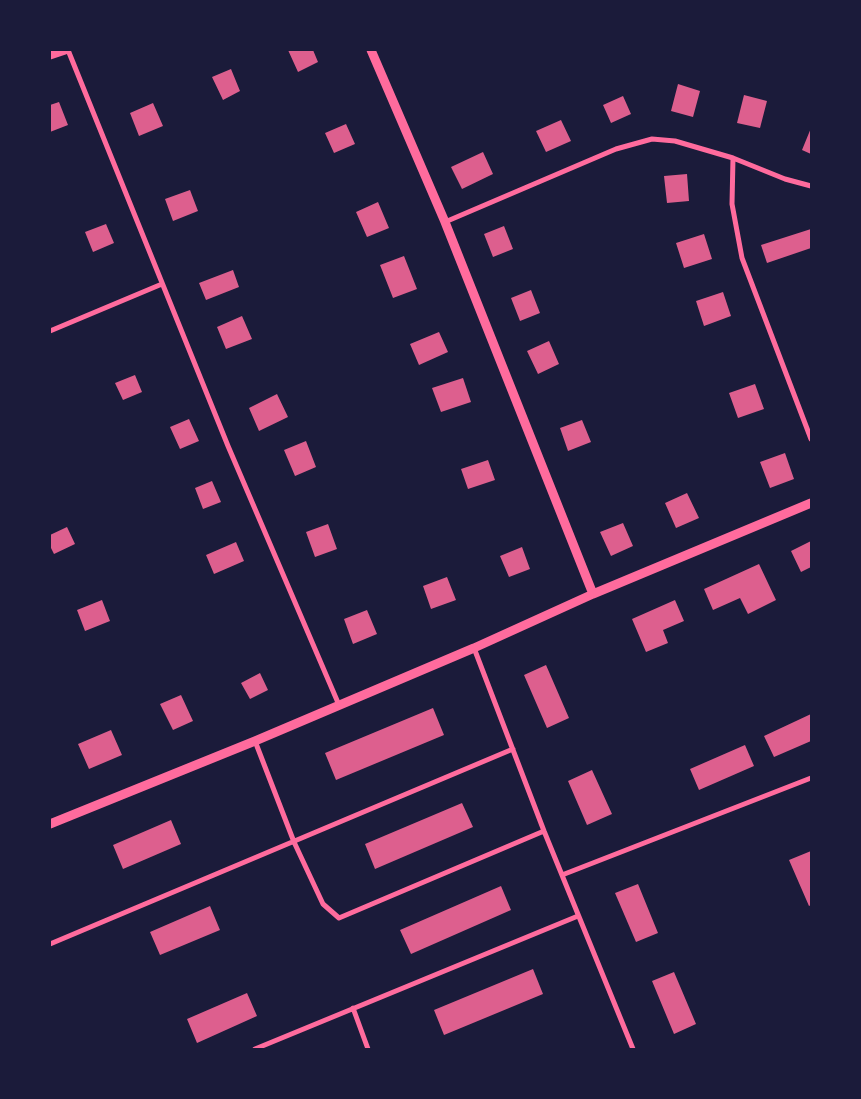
<!DOCTYPE html>
<style>
body{margin:0}
#map{position:relative;width:861px;height:1099px;overflow:hidden;background:#1b1b3a;font-family:Overpass,sans-serif}
canvas{display:block}
.frame{position:absolute;inset:0;border:51px solid #1b1b3a;pointer-events:none}
</style>
<div id="map">
<canvas width="861" height="1099"></canvas>
<div class="frame"></div>
</div>
<script>
const g = document.querySelector('canvas').getContext('2d');
g.lineJoin = 'round';
function fill(path, color) { g.fillStyle = color; g.fill(path, 'evenodd'); }
const poly = rows => new Path2D(rows.map(r => 'M' + r).join(''));
function strokePath(path, color, width, dash) { g.strokeStyle = color; g.lineWidth = width; g.lineCap = dash ? 'butt' : 'round'; g.setLineDash(dash || []); g.stroke(path); }
fill(poly([
 [288,50,313,50,318,62,298,72],
 [231,69,240,91,223,100,212,77],
 [678,84,700,91,693,117,671,111],
 [744,95,767,101,760,128,737,123],
 [623,96,631,114,611,123,603,105],
 [59,102,68,125,50,132,50,105],
 [153,103,163,126,139,136,130,113],
 [561,120,571,141,546,152,536,131],
 [346,124,355,144,334,153,325,133],
 [811,128,811,154,802,150],
 [483,152,493,174,462,189,451,167],
 [687,174,689,201,667,203,664,176],
 [190,190,198,211,173,221,165,199],
 [378,202,389,228,367,237,356,212],
 [106,224,114,243,93,252,85,232],
 [504,226,513,249,493,257,484,234],
 [811,229,811,248,767,263,761,245],
 [704,234,712,259,684,268,676,243],
 [404,256,417,289,393,298,380,265],
 [233,270,239,287,206,300,199,283],
 [531,290,540,313,520,321,511,298],
 [723,292,731,316,704,326,696,301],
 [242,316,252,339,226,349,217,327],
 [439,332,448,352,419,365,410,344],
 [549,341,559,364,538,374,527,351],
 [135,375,142,392,123,400,115,383],
 [463,378,471,402,441,412,432,388],
 [755,384,764,409,738,418,729,393],
 [277,394,288,417,259,431,249,408],
 [189,419,199,441,180,449,170,427],
 [582,420,591,442,568,451,560,428],
 [306,441,316,467,295,476,284,450],
 [785,453,794,479,770,488,760,462],
 [488,460,495,480,468,489,461,469],
 [212,481,221,502,203,509,195,488],
 [687,493,699,518,676,528,665,503],
 [623,523,633,546,611,556,600,532],
 [328,524,337,549,315,557,306,532],
 [67,527,75,544,54,554,50,546,50,535],
 [811,541,811,567,801,572,791,551],
 [236,542,244,561,214,574,206,555],
 [522,547,530,569,509,577,500,556],
 [759,564,776,600,748,614,740,598,713,610,704,589],
 [447,577,456,600,431,609,423,586],
 [102,600,110,621,85,631,77,610],
 [675,600,684,621,663,630,668,643,646,652,632,619],
 [367,610,377,634,353,644,344,619],
 [546,665,569,718,547,728,524,675],
 [260,673,268,690,250,699,241,683],
 [181,695,193,721,173,730,160,704],
 [433,708,444,735,336,780,325,753],
 [811,714,811,741,774,757,764,736],
 [111,730,122,755,89,769,78,744],
 [745,745,754,766,699,790,690,769],
 [592,770,612,814,587,825,568,781],
 [462,803,473,827,375,869,365,844],
 [171,820,181,844,123,869,113,845],
 [811,851,811,905,809,906,789,860],
 [638,884,658,933,636,942,615,893],
 [501,886,511,910,411,954,400,930],
 [210,906,220,930,160,955,150,932],
 [533,969,543,994,444,1035,434,1010],
 [674,972,696,1024,674,1034,652,981],
 [247,993,257,1016,197,1043,187,1019]
]), '#dd5f8e');
strokePath(poly([
 [68,50,228,446,339,705],
 [733,158,732,204,742,258,811,439],
 [445,222,616,149,652,139,675,141,733,158,785,179,811,186],
 [50,331,162,284],
 [474,648,544,831,633,1049],
 [255,741,294,842,323,904,339,918,544,831],
 [562,875,811,778],
 [50,944,513,749],
 [353,1008,368,1049],
 [255,1049,578,916]
]), '#ff6b9d', 5);
strokePath(poly([
 [371,50,445,222,593,594],
 [50,55,65,50],
 [50,824,255,741,474,648,593,594,811,503]
]), '#ff6b9d', 9);
</script>
